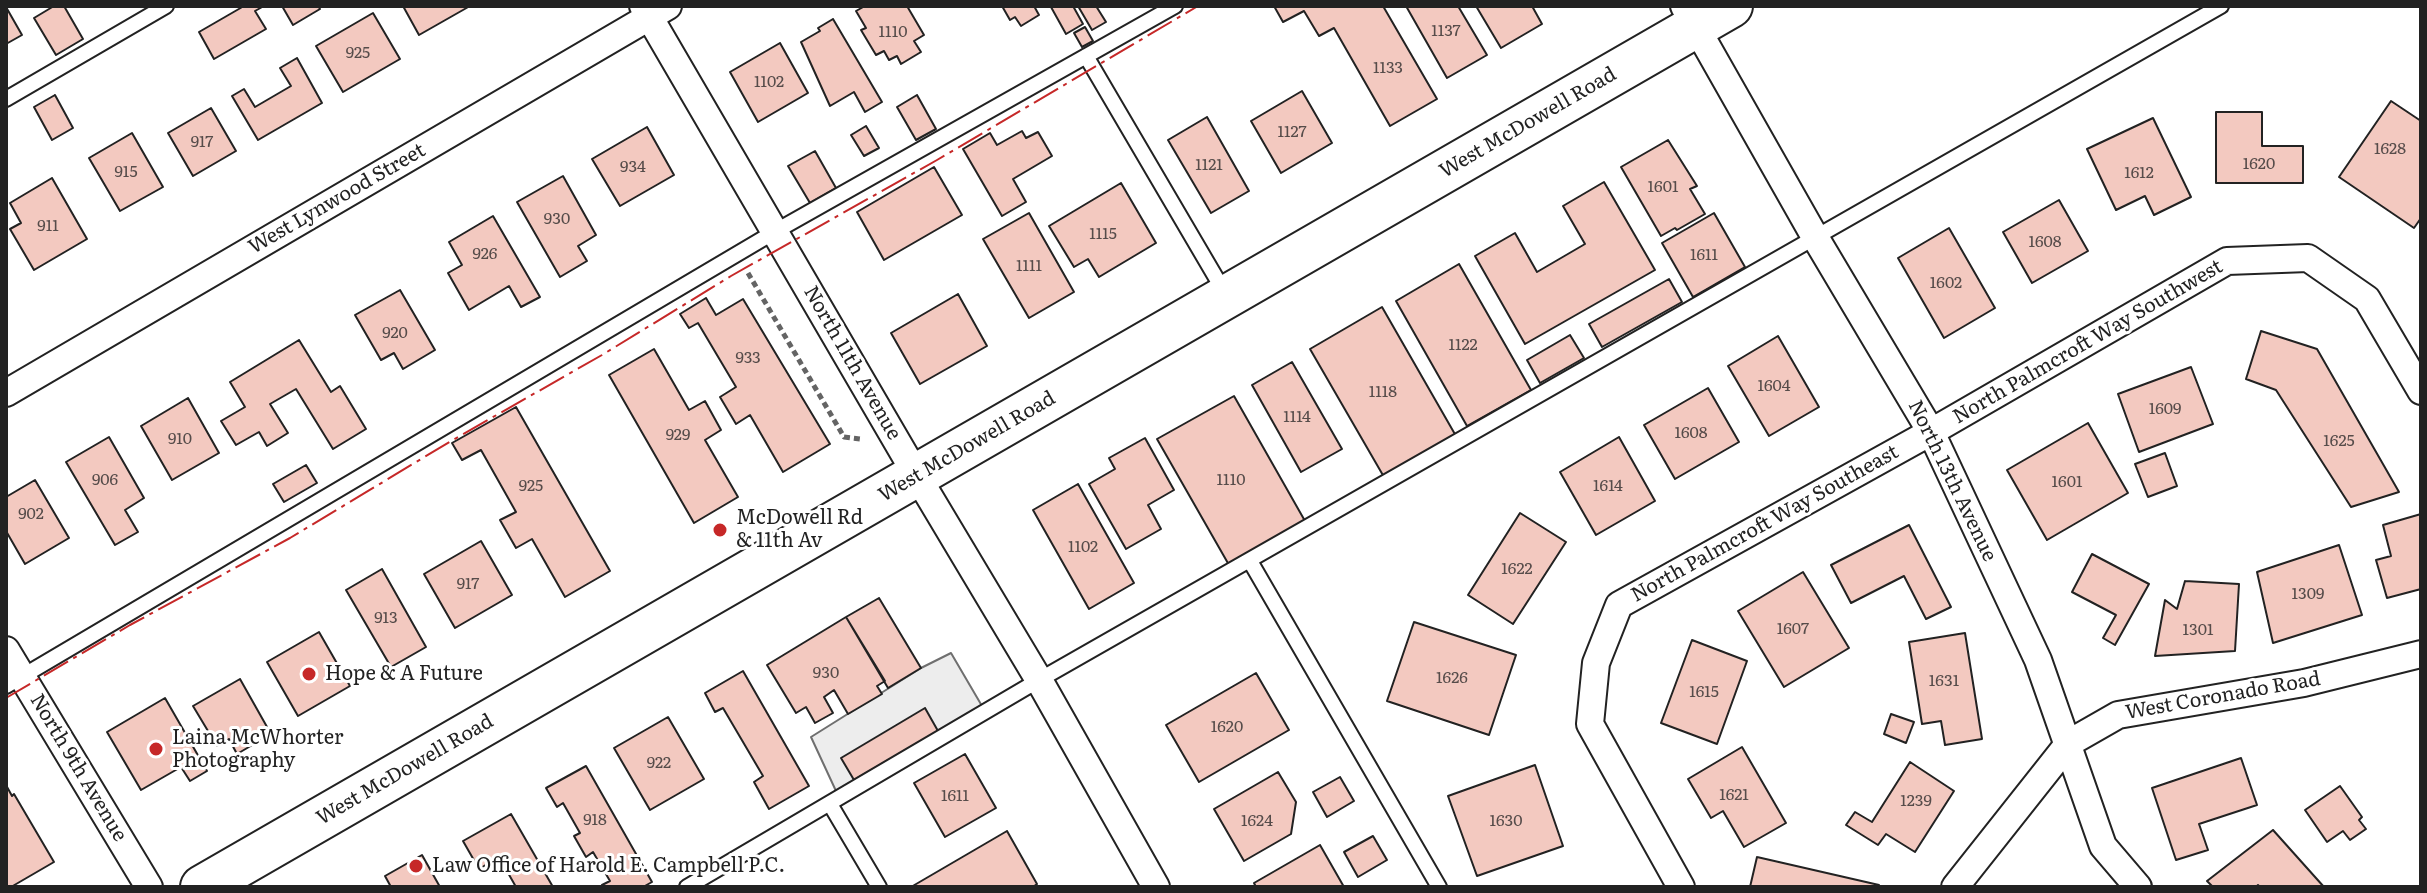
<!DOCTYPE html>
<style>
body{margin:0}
#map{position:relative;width:2427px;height:893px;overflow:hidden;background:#fff;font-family:Literata,serif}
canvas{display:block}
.frame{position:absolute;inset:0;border:8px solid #222;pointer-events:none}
</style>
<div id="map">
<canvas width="2427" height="893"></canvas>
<div class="frame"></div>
</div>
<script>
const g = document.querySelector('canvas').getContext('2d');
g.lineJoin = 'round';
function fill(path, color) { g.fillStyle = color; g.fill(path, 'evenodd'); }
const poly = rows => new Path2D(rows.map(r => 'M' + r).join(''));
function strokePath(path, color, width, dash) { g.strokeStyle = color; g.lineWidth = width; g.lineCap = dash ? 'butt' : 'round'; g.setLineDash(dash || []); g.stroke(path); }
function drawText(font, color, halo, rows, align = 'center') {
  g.font = font + ' Literata,serif'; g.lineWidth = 6; g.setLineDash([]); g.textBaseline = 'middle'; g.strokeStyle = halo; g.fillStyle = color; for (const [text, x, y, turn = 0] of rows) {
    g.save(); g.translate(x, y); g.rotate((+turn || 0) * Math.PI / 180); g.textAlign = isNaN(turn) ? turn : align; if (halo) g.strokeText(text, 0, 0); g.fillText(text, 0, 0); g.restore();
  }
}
const parking = poly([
 [951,653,982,706,836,791,811,737,921,668,951,653]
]);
fill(parking, '#ededed');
strokePath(parking, '#6f6f6f', 2);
const building = poly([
 [54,6,64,6,83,39,56,55,34,18,54,6],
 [244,6,264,6,255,11,266,29,214,59,199,32,244,6],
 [282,6,318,6,320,9,293,25,282,6],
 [403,6,470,6,419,35,403,6],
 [865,6,907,6,924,35,914,41,921,52,901,64,897,56,889,60,884,51,876,55,861,30,866,28,856,11,865,6],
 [1002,6,1034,6,1039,15,1021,26,1015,17,1010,20,1002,6],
 [1053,6,1073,6,1083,24,1066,34,1051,7,1053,6],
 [1078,6,1096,6,1106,22,1092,30,1078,6],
 [1274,6,1383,6,1437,99,1390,126,1334,28,1319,36,1304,11,1283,22,1274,6],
 [1406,6,1458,6,1487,55,1447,78,1406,6],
 [1476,6,1532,6,1542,24,1501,48,1476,6],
 [6,7,22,35,6,44,6,7],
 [373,13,400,59,343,92,316,46,373,13],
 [833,19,882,102,865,112,854,92,830,106,801,42,820,31,818,28,833,19],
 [1085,27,1093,41,1082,47,1074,33,1085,27],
 [780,43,808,93,758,122,730,72,780,43],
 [297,58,322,103,258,140,232,96,244,89,255,107,291,86,280,68,297,58],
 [1302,91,1332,143,1281,173,1251,121,1302,91],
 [55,95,73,128,52,140,34,107,55,95],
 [917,95,936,129,916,140,897,107,917,95],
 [2391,101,2421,121,2421,218,2414,228,2339,177,2391,101],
 [211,108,236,151,193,176,168,133,211,108],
 [2216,112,2262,112,2262,146,2303,146,2303,183,2216,183,2216,112],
 [1207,117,1249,191,1211,213,1168,140,1207,117],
 [2153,118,2191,197,2154,215,2145,196,2116,210,2087,149,2153,118],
 [866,126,879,148,864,156,851,135,866,126],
 [647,127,674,175,620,206,592,159,647,127],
 [1022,131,1026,138,1038,132,1052,156,1013,179,1026,202,1002,216,963,149,990,133,997,145,1022,131],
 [132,133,163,187,120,211,89,158,132,133],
 [1668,140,1697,186,1690,189,1705,214,1677,230,1675,228,1661,236,1621,167,1668,140],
 [815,151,836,188,810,203,788,166,815,151],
 [934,167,962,215,884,260,857,212,934,167],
 [563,176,596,235,578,246,587,261,560,277,517,202,563,176],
 [52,178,87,239,34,270,10,229,21,223,10,203,52,178],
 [1604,182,1655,270,1525,344,1475,256,1515,233,1537,272,1585,244,1563,206,1604,182],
 [1121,183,1156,243,1099,277,1088,259,1074,267,1049,226,1121,183],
 [2059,200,2088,251,2032,283,2003,232,2059,200],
 [1029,213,1074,292,1029,318,983,239,1029,213],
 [1714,213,1745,267,1693,297,1662,243,1714,213],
 [493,216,540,297,521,307,509,286,469,310,448,273,462,265,449,242,493,216],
 [1949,228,1995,308,1944,338,1898,258,1949,228],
 [1459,264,1531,390,1467,426,1396,301,1459,264],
 [1669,279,1682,302,1602,347,1589,324,1669,279],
 [400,290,435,350,403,369,394,353,381,360,355,315,400,290],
 [958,294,987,346,920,384,891,333,958,294],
 [706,298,716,315,743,299,830,444,783,472,750,415,736,424,720,397,736,387,698,323,689,328,680,314,706,298],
 [1382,307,1456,436,1384,477,1310,349,1382,307],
 [2261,331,2317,349,2399,492,2351,507,2276,390,2246,379,2261,331],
 [1570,335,1584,358,1540,383,1527,360,1570,335],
 [1778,336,1819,407,1769,436,1728,366,1778,336],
 [299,340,331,392,340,386,366,429,333,449,296,389,270,404,288,433,267,446,259,432,236,445,221,421,245,407,230,382,299,340],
 [654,349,689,410,705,401,721,430,705,440,738,497,694,523,609,375,654,349],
 [1292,362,1342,449,1301,472,1252,385,1292,362],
 [2191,367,2213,424,2139,452,2118,394,2191,367],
 [1708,388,1739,442,1675,479,1644,425,1708,388],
 [1234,396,1305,521,1229,565,1157,439,1234,396],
 [188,398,219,453,172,480,141,426,188,398],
 [516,407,610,571,565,597,532,539,516,548,500,520,516,512,481,450,462,460,452,443,516,407],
 [2088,423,2128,493,2047,540,2007,470,2088,423],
 [109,437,144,498,125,510,138,532,115,545,66,462,109,437],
 [1619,437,1655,501,1596,535,1560,472,1619,437],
 [1145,438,1174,490,1148,505,1161,529,1126,549,1089,484,1115,469,1109,458,1145,438],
 [2165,453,2177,486,2148,497,2135,464,2165,453],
 [306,465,317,483,284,502,273,484,306,465],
 [35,480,69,538,25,564,6,531,6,497,35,480],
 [1078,484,1134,583,1089,609,1033,510,1078,484],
 [1520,513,1566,542,1513,624,1468,595,1520,513],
 [2421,514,2421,589,2387,598,2376,560,2391,556,2383,525,2421,514],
 [1909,525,1951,607,1926,619,1904,576,1851,603,1831,565,1909,525],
 [481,541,512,595,455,628,424,574,481,541],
 [2339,545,2362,615,2273,643,2257,572,2339,545],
 [2092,554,2149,584,2115,645,2103,638,2116,615,2072,592,2092,554],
 [382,569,426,647,391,667,346,590,382,569],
 [1803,572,1849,648,1784,687,1738,611,1803,572],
 [2185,581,2239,584,2235,651,2155,656,2165,600,2177,609,2185,581],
 [879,598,921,668,888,688,846,617,879,598],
 [846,617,885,681,877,686,882,694,848,714,834,690,824,697,833,713,815,723,806,707,796,713,767,665,846,617],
 [1414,622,1516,655,1489,735,1387,701,1414,622],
 [319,632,350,686,298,716,267,662,319,632],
 [1965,633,1982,739,1945,745,1941,721,1922,724,1909,642,1965,633],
 [1692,640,1747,661,1717,744,1661,723,1692,640],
 [743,671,809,786,769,809,754,782,763,776,723,708,715,712,705,693,743,671],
 [1256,673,1289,730,1199,782,1166,725,1256,673],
 [240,679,271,734,237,754,229,739,217,746,193,706,240,679],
 [165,698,207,771,190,781,181,767,141,790,107,732,165,698],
 [925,708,938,731,854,780,841,758,925,708],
 [1891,714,1914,722,1906,743,1884,734,1891,714],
 [668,717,704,779,650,810,614,748,668,717],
 [1742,747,1786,823,1744,847,1723,811,1711,818,1688,779,1742,747],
 [965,754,996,808,945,837,914,783,965,754],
 [2241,758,2257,805,2199,824,2208,850,2176,860,2152,788,2241,758],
 [1910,762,1954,791,1915,852,1886,834,1878,845,1846,825,1855,812,1872,822,1910,762],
 [1535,765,1563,846,1477,876,1448,796,1535,765],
 [586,766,652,882,643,887,603,887,602,885,610,881,593,852,586,857,574,836,580,833,563,803,557,807,546,788,586,766],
 [1278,772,1296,802,1291,834,1244,861,1214,809,1278,772],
 [1340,777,1354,801,1327,817,1313,792,1340,777],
 [6,785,12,796,14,794,54,862,11,887,6,887,6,785],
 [2340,786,2362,817,2359,820,2366,829,2350,840,2343,831,2327,842,2305,810,2340,786],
 [511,814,553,887,516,887,499,857,479,869,463,841,511,814],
 [2273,830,2324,887,2260,887,2258,885,2256,887,2213,887,2207,881,2273,830],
 [1007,831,1037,884,1033,887,911,887,1007,831],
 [1373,836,1387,860,1358,877,1344,852,1373,836],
 [1320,845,1344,887,1256,887,1254,883,1320,845],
 [422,855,440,887,391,887,385,876,422,855],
 [1757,857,1879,885,1878,887,1750,887,1757,857]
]);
fill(building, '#f3c9c0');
strokePath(building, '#222', 2);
const lane = poly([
 [1086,56,1225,293],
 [6,99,166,6],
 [1250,561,1439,887],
 [6,686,776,231,1175,6],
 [830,804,879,887],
 [687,887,1039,680,2221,6]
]);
const street = poly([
 [643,6,917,476,1039,680,1156,887],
 [1684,6,1815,237,1931,432,2038,660,2103,846,2138,887],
 [6,393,668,6],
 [6,650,149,887],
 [1681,887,1590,724,1596,663,1619,605,1931,432,2227,261,2308,258,2367,299,2421,391],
 [1955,887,2069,743,2118,715,2304,683,2421,654]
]);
const primary = poly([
 [202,887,1731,6]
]);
strokePath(lane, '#222', 18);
strokePath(street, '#222', 30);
strokePath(primary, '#222', 46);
strokePath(poly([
 [748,273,844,437,860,439]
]), '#646464', 5, [6, 4]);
strokePath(lane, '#fff', 14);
strokePath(street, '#fff', 26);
strokePath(primary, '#fff', 42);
strokePath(poly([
 [6,698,130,625,290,538,451,441,602,355,731,276,937,160,1198,6]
]), '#c62828', 2, [28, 6, 4, 6]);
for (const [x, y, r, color] of [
 [720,530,8,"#c62828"],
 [309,674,8,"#c62828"],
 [156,749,8,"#c62828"],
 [416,866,8,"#c62828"]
]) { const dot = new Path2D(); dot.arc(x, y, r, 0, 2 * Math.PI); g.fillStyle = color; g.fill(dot); strokePath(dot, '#fff', 3); }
drawText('16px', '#564c4a', null, [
 ["1137",1446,31],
 ["1110",893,32],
 ["925",358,53],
 ["1133",1388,68],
 ["1102",769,82],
 ["1127",1292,132],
 ["917",202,142],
 ["1628",2390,149],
 ["1620",2259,164],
 ["1121",1209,165],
 ["934",633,167],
 ["915",126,172],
 ["1612",2139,173],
 ["1601",1663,187],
 ["930",557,219],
 ["911",48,226],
 ["1115",1103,234],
 ["1608",2045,242],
 ["926",485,254],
 ["1611",1704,255],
 ["1111",1029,266],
 ["1602",1946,283],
 ["920",395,333],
 ["1122",1463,345],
 ["933",748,358],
 ["1604",1774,386],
 ["1118",1383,392],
 ["1609",2165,409],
 ["1114",1297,417],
 ["1608",1691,433],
 ["929",678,435],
 ["910",180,439],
 ["1625",2339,441],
 ["906",105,480],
 ["1110",1231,480],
 ["1601",2067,482],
 ["925",531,486],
 ["1614",1608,486],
 ["902",31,514],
 ["1102",1083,547],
 ["1622",1517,569],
 ["917",468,584],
 ["1309",2308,594],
 ["913",386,618],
 ["1607",1793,629],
 ["1301",2198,630],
 ["930",826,673],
 ["1626",1452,678],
 ["1631",1944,681],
 ["1615",1704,692],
 ["1620",1227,727],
 ["922",659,763],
 ["1621",1734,795],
 ["1611",955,796],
 ["1239",1916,801],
 ["918",595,820],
 ["1624",1257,821],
 ["1630",1506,821]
]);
drawText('20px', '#222', '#fff', [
 ["West McDowell Road",1528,123,-30],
 ["West Lynwood Street",337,199,-30],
 ["North Palmcroft Way Southwest",2088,342,-30],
 ["North 11th Avenue",852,363,60],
 ["West McDowell Road",967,447,-30],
 ["North 13th Avenue",1952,481,64],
 ["North Palmcroft Way Southeast",1765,524,-29],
 ["West Coronado Road",2223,696,-10],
 ["North 9th Avenue",78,768,59],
 ["West McDowell Road",405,770,-30]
]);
drawText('20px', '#222', '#fff', [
 ["McDowell Rd",736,518],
 ["& 11th Av",736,541],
 ["Hope & A Future",325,674],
 ["Laina McWhorter",172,738],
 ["Photography",172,761],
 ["Law Office of Harold E. Campbell P.C.",432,866]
], 'left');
</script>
